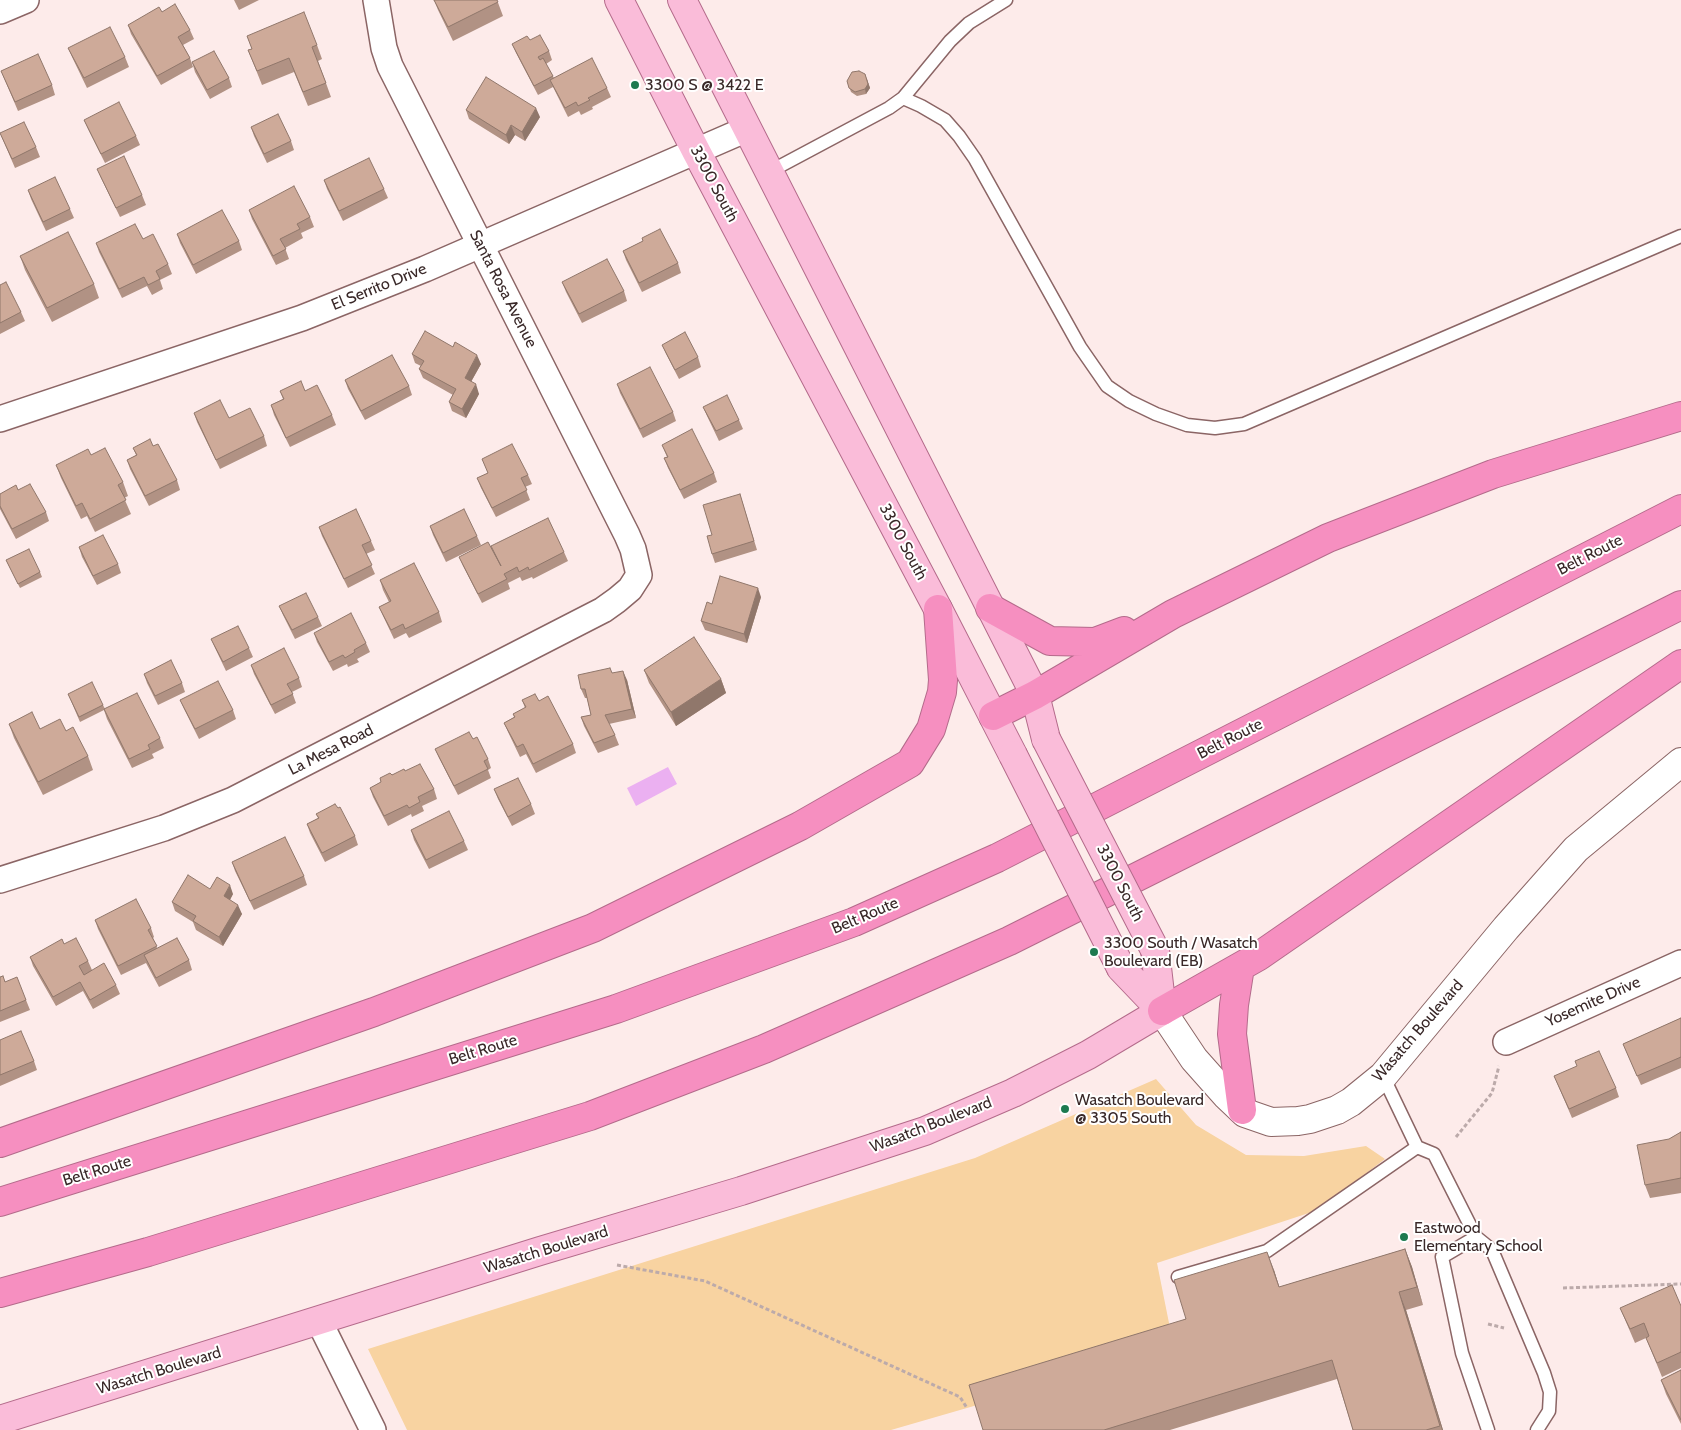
<!DOCTYPE html>
<style>
body{margin:0}
canvas{display:block;background:#fdebea}
</style>
<canvas width="1681" height="1430"></canvas>
<script>
const g = document.querySelector('canvas').getContext('2d');
g.lineJoin = 'round';
function fill(path, color) { g.fillStyle = color; g.fill(path, 'evenodd'); }
const poly = rows => new Path2D(rows.map(r => 'M' + r).join(''));
function strokePath(path, color, width, dash) { g.strokeStyle = color; g.lineWidth = width; g.lineCap = dash ? 'butt' : 'round'; g.setLineDash(dash || []); g.stroke(path); }
function drawText(font, color, halo, rows, align = 'center') {
  g.font = font + ' Cabin,sans-serif'; g.lineWidth = 4; g.setLineDash([]); g.textBaseline = 'middle'; g.strokeStyle = halo; g.fillStyle = color; for (const [text, x, y, turn = 0] of rows) {
    g.save(); g.translate(x, y); g.rotate((+turn || 0) * Math.PI / 180); g.textAlign = isNaN(turn) ? turn : align; if (halo) g.strokeText(text, 0, 0); g.fillText(text, 0, 0); g.restore();
  }
}
fill(poly([
 [1156,1079,1196,1125,1246,1155,1304,1156,1366,1146,1385,1159,1318,1210,1157,1263,1174,1348,891,1430,407,1430,368,1349,975,1158]
]), '#f8d3a1');
fill(poly([
 [668,767,677,784,636,806,627,788]
]), '#ebb0f1');
const service = poly([
 [903,98,921,106,945,120,959,136,975,159,1080,347,1107,386,1129,401,1156,414,1187,425,1215,428,1244,424,1681,236],
 [769,172,889,108,903,98,950,41,969,23,1006,0],
 [1383,1076,1417,1147,1434,1154,1476,1237,1492,1250,1544,1373,1550,1392,1549,1411,1537,1430],
 [1476,1237,1442,1257,1462,1353,1488,1430],
 [1178,1277,1267,1251,1417,1147]
]);
const minor = poly([
 [0,11,26,0],
 [0,419,302,318,425,269,747,129],
 [0,880,164,828,233,800,603,610,617,600,630,589,639,575,633,549,627,535,390,66,384,48,376,0],
 [1506,1042,1681,963],
 [319,1321,373,1430]
]);
const tertiary = poly([
 [1162,1011,1194,1059,1226,1095,1245,1113,1271,1122,1298,1121,1310,1119,1337,1110,1351,1102,1383,1076,1506,928,1576,849,1681,762]
]);
const primary = poly([
 [619,0,696,151,938,609,1013,755],
 [682,0,1035,695,1046,739],
 [1155,950,1162,1011],
 [1121,968,1162,1011],
 [0,1420,540,1251,741,1191,925,1131,1013,1093,1088,1055,1162,1011]
]);
const motorway = poly([
 [990,608,1050,641,1095,642,1124,631],
 [993,716,1035,695,1173,614,1328,538,1493,474,1681,416],
 [1240,967,1234,1005,1232,1034,1242,1110],
 [1162,1011,1259,956,1681,664],
 [0,1143,374,1012,593,928,800,826,910,763,931,729,942,692,943,680,938,609],
 [0,1202,616,1009,854,922,997,858,1681,509],
 [0,1293,148,1252,590,1116,764,1049,1009,941,1681,605]
]);
strokePath(service, '#8b6565', 15);
strokePath(minor, '#8b6565', 28);
strokePath(tertiary, '#8b6565', 30);
strokePath(primary, '#b46b8b', 30);
strokePath(motorway, '#b46b8b', 30);
strokePath(poly([
 [1456,1137,1492,1093,1499,1066],
 [617,1265,705,1281,960,1397,967,1408],
 [1563,1288,1681,1284],
 [1488,1324,1504,1328]
]), '#bcaaaa', 3, [4, 2.5]);
strokePath(service, '#fff', 12);
strokePath(minor, '#fff', 25);
strokePath(tertiary, '#fff', 28);
strokePath(primary, '#fabcd9', 28);
strokePath(motorway, '#f68fc0', 28);
const primaryBridge = poly([
 [1046,739,1155,950],
 [1013,755,1121,968]
]);
strokePath(primaryBridge, '#b46b8b', 30, []);
strokePath(primaryBridge, '#fabcd9', 28);
fill(poly([
 [234,0,259,0,239,10],
 [434,0,497,0,503,16,453,41,438,10],
 [162,12,190,30,194,39,183,45,190,58,193,67,161,85,131,34,128,25],
 [247,36,317,45,322,59,318,61,331,97,308,106,294,72,262,85,248,50,252,49],
 [512,44,549,51,552,60,546,64,554,78,607,88,611,97,592,107,593,109,581,115,579,111,568,117,553,87,538,95,516,53],
 [68,48,125,57,129,67,87,88,72,57],
 [192,62,229,78,232,87,210,99,195,72],
 [1,71,52,85,55,95,18,111],
 [867,79,870,88,866,94,857,96,851,92,847,81],
 [466,110,540,117,525,141,515,135,509,144,469,119],
 [84,120,136,136,140,145,105,163,88,129],
 [251,127,291,141,294,150,267,163,254,136],
 [0,133,36,147,40,157,15,168],
 [97,169,142,195,146,205,120,217,101,178],
 [324,180,384,189,388,198,343,221,327,189],
 [28,190,70,209,74,218,46,231,31,199],
 [249,210,310,217,314,227,301,233,303,238,285,248,289,259,276,265,252,219],
 [177,234,239,241,242,250,196,274,180,243],
 [143,239,168,264,172,274,160,280,163,289,152,295,147,286,122,298,99,252,96,243],
 [643,241,678,263,681,273,642,292,626,260,623,251],
 [20,256,94,284,99,298,52,322,25,270],
 [562,282,624,291,627,301,582,323,566,292],
 [0,285,21,312,25,321,0,334],
 [662,345,698,357,701,367,679,379,666,354],
 [412,354,481,364,471,382,479,394,466,418,452,411,449,402,453,395,423,378,419,369,421,366,415,363],
 [345,380,409,386,412,395,365,420,348,389],
 [617,384,673,412,676,421,643,438,620,393],
 [280,391,305,391,332,415,336,425,290,447,274,415,271,405,283,399],
 [703,407,739,420,743,429,719,441,707,416],
 [194,413,229,418,264,436,267,446,220,469,197,422],
 [662,445,714,473,717,482,684,499,668,468,664,458,667,457],
 [153,446,177,480,180,490,149,506,130,469,127,460,136,455,133,448],
 [91,455,123,482,128,496,124,498,131,514,95,532,87,516,81,519,61,478,56,465],
 [482,459,528,475,532,484,525,487,530,500,496,517,481,488,477,478,488,473],
 [18,490,46,512,49,521,16,539,0,509,0,494],
 [740,494,757,550,715,563,712,554,712,535],
 [430,526,477,536,481,545,446,562,433,535],
 [319,527,371,541,375,550,366,554,375,574,348,588,322,536],
 [491,546,564,552,568,561,533,579,532,577,522,581,520,577,508,583,510,589,482,603,463,566,459,557,494,553],
 [79,547,118,564,121,573,97,585,82,557],
 [6,560,40,572,42,577,20,588],
 [380,580,439,612,442,622,409,638,406,633,394,639,383,616,379,607,389,602,383,590],
 [761,597,747,643,705,630,701,621,712,604],
 [279,606,318,617,322,626,295,639,283,615],
 [314,633,366,643,370,652,357,659,359,662,348,667,347,664,333,671,317,642],
 [211,639,249,648,253,657,226,671,215,648],
 [251,665,299,678,302,687,292,692,296,703,275,714,254,674],
 [644,670,721,679,726,693,676,726,649,683],
 [612,673,627,680,636,718,609,724,615,735,619,745,598,753,584,726,581,717,591,715,587,698,585,698,581,689],
 [144,674,182,683,185,692,158,705,147,683],
 [68,694,103,705,105,709,160,738,164,748,152,754,154,758,132,768,107,719,104,710,80,722],
 [180,700,233,710,236,719,199,739,184,709],
 [522,700,539,701,573,744,576,753,536,773,526,754,520,757,508,732,504,723,514,717,513,714,525,708],
 [9,724,40,729,66,731,88,756,93,770,43,795,14,738],
 [473,739,488,759,491,768,488,770,491,778,458,795,439,758,435,749],
 [405,771,434,789,437,799,422,806,424,811,412,817,411,814,388,826,373,797,370,788,381,782,380,778],
 [494,789,531,804,535,814,512,826,498,799],
 [338,808,355,836,358,845,325,862,310,833,307,824,318,818,316,814],
 [411,830,464,841,468,850,429,869,414,840],
 [232,862,304,876,307,885,254,910,235,871],
 [210,889,233,894,230,900,242,914,223,946,196,930,193,922,175,911,172,902],
 [95,920,151,928,154,937,153,938,157,948,189,960,192,970,159,987,146,963,121,975,98,929],
 [64,944,88,961,92,970,116,985,120,994,93,1009,83,991,56,1006,33,966,30,957],
 [0,977,26,1000,30,1010,0,1022],
 [1681,1018,1681,1068,1641,1085,1623,1044],
 [0,1040,34,1061,37,1070,0,1086],
 [1554,1076,1616,1088,1619,1097,1572,1118],
 [1681,1132,1681,1193,1650,1198,1645,1185,1669,1139],
 [1405,1249,1412,1267,1423,1305,1406,1310,1443,1430,1353,1430,1337,1379,1170,1430,983,1430,1274,1270,1279,1287],
 [1681,1306,1681,1368,1662,1377,1646,1338,1635,1343,1620,1308],
 [1681,1370,1681,1424,1666,1394,1661,1380]
]), '#b19284');
fill(poly([
 [865,74,870,88,866,94,865,89],
 [536,108,540,117,525,141,522,132],
 [511,125,515,135,509,144,506,135],
 [477,355,481,364,468,387,465,378],
 [476,384,479,394,466,418,462,409],
 [758,588,761,597,747,643,744,634],
 [623,671,627,680,636,718,632,709],
 [721,679,726,693,676,726,671,712],
 [230,885,233,894,227,905,224,896],
 [238,905,242,914,223,946,219,937],
 [1405,1249,1412,1267,1423,1305,1417,1287],
 [1267,1252,1274,1270,1285,1305,1279,1287],
 [1399,1292,1406,1310,1443,1430,1442,1430]
]), '#90776b');
const building = poly([
 [434,0,497,0,498,2,448,27,434,0],
 [175,4,190,30,178,37,190,58,157,76,128,25,159,7,162,12,175,4],
 [304,12,317,45,312,47,326,83,303,92,289,58,257,71,248,50,252,49,247,36,304,12],
 [110,27,125,57,84,78,68,48,110,27],
 [540,35,549,51,538,57,540,60,543,58,553,76,534,86,512,44,527,36,530,40,540,35],
 [214,51,229,78,207,90,192,62,214,51],
 [38,54,52,85,15,102,1,71,38,54],
 [592,58,607,88,588,98,590,100,578,106,576,102,565,108,550,80,592,58],
 [859,71,865,74,868,84,865,89,855,92,849,88,847,81,852,72,859,71],
 [486,77,536,108,522,132,511,125,506,135,466,110,486,77],
 [119,102,136,136,101,154,84,120,119,102],
 [278,114,291,141,264,154,251,127,278,114],
 [24,122,36,147,12,159,0,133,24,122],
 [124,156,142,195,116,208,97,169,124,156],
 [369,158,384,189,339,211,324,180,369,158],
 [55,177,70,209,43,222,28,190,55,177],
 [294,186,310,217,297,224,300,229,280,239,286,249,273,256,249,210,294,186],
 [222,210,239,241,193,265,177,234,222,210],
 [135,224,143,239,153,234,168,264,156,271,160,279,148,285,144,277,119,289,96,243,135,224],
 [660,229,678,263,639,283,623,251,643,241,642,238,660,229],
 [68,232,94,284,47,308,20,256,68,232],
 [607,259,624,291,579,314,562,282,607,259],
 [6,282,21,312,0,323,0,285,6,282],
 [425,331,453,347,455,342,477,355,465,378,476,384,462,409,449,402,456,389,419,369,424,361,412,354,425,331],
 [685,332,698,357,675,370,662,345,685,332],
 [392,355,409,386,361,411,345,380,392,355],
 [650,367,673,412,640,429,617,384,650,367],
 [301,381,305,391,317,385,332,415,286,438,271,405,284,399,280,391,301,381],
 [727,395,739,420,716,431,703,407,727,395],
 [220,400,229,418,250,408,264,436,216,460,194,413,220,400],
 [692,429,714,473,680,490,664,458,668,457,662,445,692,429],
 [150,439,153,446,158,444,177,480,145,496,127,460,137,455,133,448,150,439],
 [512,444,528,475,521,478,527,490,492,508,477,478,488,473,482,459,512,444],
 [105,448,123,482,118,485,126,500,90,519,82,503,76,506,56,465,88,449,91,455,105,448],
 [30,484,46,512,12,529,0,506,0,494,16,485,18,490,30,484],
 [740,494,754,541,712,554,707,536,712,535,703,505,740,494],
 [356,509,371,541,362,545,372,565,344,579,319,527,356,509],
 [464,509,477,536,443,553,430,526,464,509],
 [548,518,564,552,529,570,528,567,519,572,517,567,504,574,507,579,478,594,459,557,488,542,501,566,491,546,548,518],
 [103,535,118,564,93,576,79,547,103,535],
 [29,549,40,572,18,584,6,560,29,549],
 [414,563,439,612,405,629,403,624,391,630,379,607,391,601,380,580,414,563],
 [720,576,758,588,744,634,701,621,707,602,712,604,720,576],
 [306,593,318,617,292,630,279,606,306,593],
 [351,613,366,643,354,650,355,652,345,658,343,655,329,662,314,633,351,613],
 [238,626,249,648,223,662,211,639,238,626],
 [694,637,721,679,671,712,644,670,694,637],
 [284,648,299,678,287,684,293,694,271,705,251,665,284,648],
 [171,660,182,683,155,696,144,674,171,660],
 [610,668,612,673,623,671,632,709,605,715,615,735,594,743,581,717,591,715,585,689,581,689,578,675,610,668],
 [218,681,233,710,195,729,180,700,218,681],
 [92,682,103,705,79,717,68,694,92,682],
 [137,693,160,738,148,745,150,749,129,759,104,709,137,693],
 [535,694,539,701,548,696,573,744,533,764,523,744,517,747,504,723,515,717,513,714,526,707,522,700,535,694],
 [32,712,40,729,60,719,66,731,73,727,88,756,38,782,9,724,32,712],
 [469,732,473,739,477,737,488,759,484,761,488,769,454,786,435,749,469,732],
 [420,764,434,789,418,797,420,802,409,808,407,805,384,816,370,788,381,782,380,778,390,773,392,775,404,769,405,771,420,764],
 [518,778,531,804,508,817,494,789,518,778],
 [335,804,338,808,340,807,355,836,322,853,307,824,319,818,316,814,335,804],
 [449,811,464,841,426,860,411,830,449,811],
 [285,837,304,876,250,901,232,862,285,837],
 [188,875,210,889,217,877,230,885,224,896,238,905,219,937,193,921,196,916,172,902,188,875],
 [136,899,151,928,148,930,157,946,118,966,95,920,136,899],
 [76,938,88,961,79,966,84,975,104,963,116,985,90,1000,80,982,53,997,30,957,62,939,64,944,76,938],
 [177,938,189,960,156,978,144,955,177,938],
 [3,976,5,982,17,977,26,1000,0,1011,0,977,3,976],
 [1681,1018,1681,1057,1637,1076,1623,1044,1681,1018],
 [21,1031,34,1061,0,1075,0,1040,21,1031],
 [1599,1051,1616,1088,1569,1109,1554,1076,1577,1066,1575,1061,1599,1051],
 [1681,1132,1681,1178,1645,1185,1637,1145,1669,1139,1681,1132],
 [1405,1249,1417,1287,1399,1292,1440,1426,1426,1430,1353,1430,1332,1360,1104,1430,983,1430,969,1385,1186,1319,1174,1280,1267,1252,1279,1287,1405,1249],
 [1672,1285,1681,1306,1681,1352,1657,1363,1646,1338,1649,1336,1644,1323,1630,1329,1620,1308,1672,1285],
 [1681,1370,1681,1420,1661,1380,1681,1370]
]);
fill(building, '#ceaa99');
strokePath(building, '#90776b', 1);
for (const [x, y, r, color] of [
 [635,85,5,"#1d7a50"],
 [1094,952,5,"#1d7a50"],
 [1065,1109,5,"#1d7a50"],
 [1404,1237,5,"#1d7a50"]
]) { const dot = new Path2D(); dot.arc(x, y, r, 0, 2 * Math.PI); g.fillStyle = color; g.fill(dot); strokePath(dot, '#fff', 2); }
drawText('16px', '#392828', '#fff', [
 ["3300 S @ 3422 E",645,85],
 ["3300 South / Wasatch",1104,943],
 ["Boulevard (EB)",1104,961],
 ["Wasatch Boulevard",1075,1100],
 ["@ 3305 South",1075,1118],
 ["Eastwood",1414,1228],
 ["Elementary School",1414,1246]
], 'left');
drawText('16px', '#392828', '#fff', [
 ["3300 South",714,184,62],
 ["El Serrito Drive",379,287,-22],
 ["Santa Rosa Avenue",503,289,63],
 ["3300 South",903,542,62],
 ["Belt Route",1590,555,-27],
 ["Belt Route",1230,739,-27],
 ["La Mesa Road",331,750,-27],
 ["3300 South",1120,883,63],
 ["Belt Route",865,916,-23],
 ["Yosemite Drive",1593,1002,-24],
 ["Wasatch Boulevard",1418,1031,-49],
 ["Belt Route",483,1050,-17],
 ["Wasatch Boulevard",931,1125,-21],
 ["Belt Route",97,1171,-17],
 ["Wasatch Boulevard",546,1250,-17],
 ["Wasatch Boulevard",159,1371,-17]
]);
</script>
